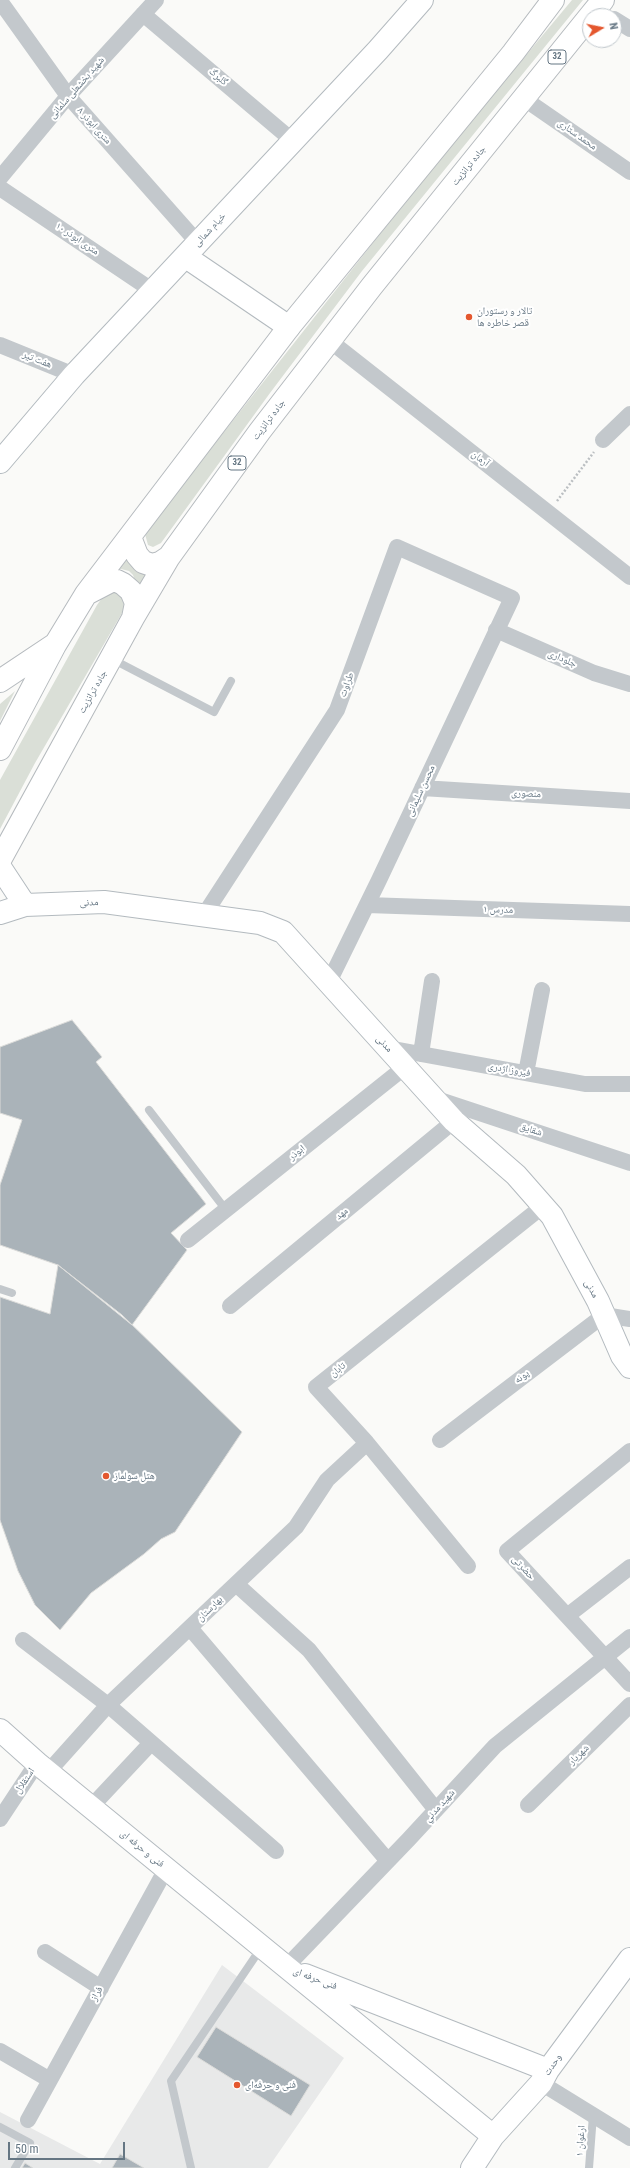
<!DOCTYPE html>
<meta charset="utf-8">
<style>
body{margin:0}
#map{position:relative;width:630px;height:2168px;overflow:hidden;background:#fafaf8;font-family:"Roboto Condensed",sans-serif}
canvas{display:block}
.north{position:absolute;left:582px;top:8px;width:40px;height:40px;box-sizing:border-box;background:#fff;border:1px solid #c1c8cd;border-radius:50%;rotate:80deg;font-size:11px;font-weight:700;line-height:16px;text-align:center;color:#657683}
.north::after{content:'';display:block;margin:auto;width:14px;height:18px;background:#e4572e;clip-path:polygon(50% 0,100% 100%,50% 72%,0 100%)}
.scale{position:absolute;left:8px;top:2142px;width:117px;height:18px;box-sizing:border-box;border:2px solid #657683;border-top:0;padding-left:5px;font-size:12px;line-height:14px;white-space:nowrap;color:#657683;-webkit-text-stroke:3px #fff;paint-order:stroke}
</style>
<div id="map">
<canvas width="630" height="2168"></canvas>
<div class="north">N</div>
<div class="scale">50 m</div>
</div>
<script>
const g = document.querySelector('canvas').getContext('2d');
g.lineJoin = 'round';
function fill(path, color) { g.fillStyle = color; g.fill(path, 'evenodd'); }
const poly = rows => new Path2D(rows.map(r => 'M' + r).join(''));
function strokePath(path, color, width, dash) { g.strokeStyle = color; g.lineWidth = width; g.lineCap = dash ? 'butt' : 'round'; g.setLineDash(dash || []); g.stroke(path); }
function drawText(font, color, halo, rows, align = 'center') {
  g.font = font + ' "Roboto Condensed","Noto Naskh Arabic",sans-serif'; g.lineWidth = 4; g.setLineDash([]); g.textBaseline = 'middle'; g.strokeStyle = halo; g.fillStyle = color; for (const [text, x, y, turn = 0] of rows) {
    g.save(); g.translate(x, y); g.rotate((+turn || 0) * Math.PI / 180); g.textAlign = isNaN(turn) ? turn : align; if (halo) g.strokeText(text, 0, 0); g.fillText(text, 0, 0); g.restore();
  }
}
fill(poly([
 [222,1965,344,2058,268,2168,0,2168,0,2112,100,2164]
]), '#e8e9e9');
fill(poly([
 [572,0,583,0,362,271,270,393,161,543,153,547,148,545,145,534,149,527,432,168],
 [127,547,154,568,138,589,133,575,129,571,117,568],
 [119,589,125,604,122,613,35,763,0,829,0,780,97,605,107,591],
 [15,691,0,721,0,704]
]), '#dadfd7');
const building = poly([
 [72,1020,102,1057,96,1062,206,1204,171,1233,187,1250,132,1325,58,1265,0,1245,0,1185,22,1120,0,1113,0,1047,72,1020],
 [58,1265,122,1315,242,1432,175,1532,161,1539,144,1554,91,1593,60,1630,35,1605,18,1571,0,1520,0,1297,50,1314,58,1265],
 [216,2027,310,2085,291,2116,197,2057,216,2027],
 [120,2154,144,2168,112,2168,120,2154],
 [25,2163,33,2168,22,2168,25,2163]
]);
fill(building, '#aab3b9');
strokePath(building, '#dcdcda', 1);
const secondary = poly([
 [186,257,289,327],
 [0,462,74,375,378,50,422,0],
 [0,867,25,905],
 [0,913,25,905,104,902,260,923,283,932,454,1121,516,1175,552,1216,598,1301,622,1356,630,1367],
 [0,1730,37,1763,493,2136],
 [305,1975,548,2070],
 [472,2168,493,2136,541,2083,548,2070,630,1959]
]);
const primary = poly([
 [590,16,603,0],
 [130,537,137,555,143,562,152,565,160,563,169,557],
 [88,593,111,581,117,581,123,584,131,591,136,603,133,618],
 [0,681,54,645],
 [0,749,55,645,86,594,289,327,513,53,553,0],
 [0,860,133,618,169,557,260,431,372,286,590,16]
]);
strokePath(secondary, '#b3babf', 24);
strokePath(primary, '#b5babe', 24);
strokePath(poly([
 [557,501,594,452]
]), '#bbbfc2', 2.5, [2, 2]);
strokePath(poly([
 [112,659,214,712,231,681],
 [149,1110,226,1210],
 [0,1289,12,1293],
 [0,2127,30,2143,15,2168],
 [191,2168,171,2081,261,1948],
 [589,2168,593,2115]
]), '#c3c8cc', 8);
strokePath(poly([
 [0,1,68,96,198,243],
 [143,14,293,141],
 [614,19,630,29],
 [523,98,630,172],
 [0,178,68,96,156,0],
 [0,188,153,291],
 [330,341,630,577],
 [0,345,74,375],
 [603,440,630,414],
 [496,630,594,673,630,684],
 [422,788,630,801],
 [367,905,630,914],
 [204,915,337,710,397,547,512,598,379,880,329,982],
 [388,1048,585,1084,630,1084],
 [421,1054,432,981],
 [526,1073,542,990],
 [434,1098,630,1163],
 [188,1240,405,1067],
 [230,1306,454,1121],
 [440,1440,604,1315,630,1319],
 [630,1451,507,1551,630,1684],
 [468,1566,367,1443,316,1387,543,1206],
 [236,1584,309,1650,436,1810],
 [567,1616,630,1567],
 [190,1628,388,1861],
 [23,1640,108,1705,276,1851],
 [48,1772,108,1705,296,1527,327,1480,367,1443],
 [528,1805,630,1705],
 [91,1807,151,1743],
 [0,1819,37,1763],
 [45,1952,101,1988],
 [286,1967,409,1839,495,1746,630,1637],
 [0,2051,50,2080],
 [541,2083,630,2138],
 [28,2120,166,1869]
]), '#c3c8cc', 16);
strokePath(secondary, '#fff', 22);
strokePath(primary, '#fff', 22);
for (const [x, y, r, color] of [
 [469,317,4,"#e4572e"],
 [106,1476,4,"#e4572e"],
 [237,2085,4,"#e4572e"]
]) { const dot = new Path2D(); dot.arc(x, y, r, 0, 2 * Math.PI); g.fillStyle = color; g.fill(dot); strokePath(dot, '#fff', 1.5); }
for (const [x, y, w] of [
 [557,57,18],
 [237,463,18]
]) { const box = new Path2D(); box.roundRect(x - w / 2, y - 7, w, 14, 3); g.fillStyle = '#fff'; g.fill(box); strokePath(box, '#657683', 1); }
drawText('bold 9px', '#657683', null, [
 ["32",557,57],
 ["32",237,463]
]);
drawText('10px', '#657683', '#fff', [
 ["گلبرگ",218,77,40],
 ["شهید بخشعلی سلمانی",77,88,-49],
 ["۸ متری ابوذر",94,126,48],
 ["محمد ستاری",577,135,35],
 ["جاده ترانزیت",469,166,-51],
 ["خیام شمالی",210,230,-47],
 ["۱۰ متری ابوذر",77,239,34],
 ["هفت تير",37,360,22],
 ["جاده ترانزیت",269,420,-53],
 ["آرمان",480,459,38],
 ["جلوداری",562,659,23],
 ["طراوت",347,685,-70],
 ["جاده ترانزیت",93,692,-61],
 ["محسن سلیمانی",421,791,-65],
 ["منصوری",526,794,3],
 ["مدنی",89,903,-2],
 ["مدرس ۱",498,910,2],
 ["مدنی",384,1044,48],
 ["فیروز اژدری",509,1070,10],
 ["شقایق",531,1130,18],
 ["ابوذر",297,1153,-39],
 ["مهد",342,1214,-39],
 ["مدنی",591,1289,61],
 ["تابان",338,1370,-39],
 ["پونه",522,1377,-37],
 ["حضرتی",523,1568,47],
 ["بهارستان",210,1609,-44],
 ["شهریار",579,1755,-44],
 ["استقلال",25,1781,-57],
 ["شهيد مدني",440,1806,-48],
 ["فنی و حرفه ای",142,1849,39],
 ["فنی حرفه ای",315,1979,21],
 ["فراز",97,1994,-61],
 ["وحدت",553,2065,-56],
 ["ارغوان ۱",581,2141,-86]
]);
drawText('10px', '#657683', '#fff', [
 ["تالار و رستوران",477,311],
 ["قصر خاطره ها",477,323],
 ["هتل سولماز",114,1476],
 ["فنی و حرفه‌ای",245,2085]
], 'left');
</script>
